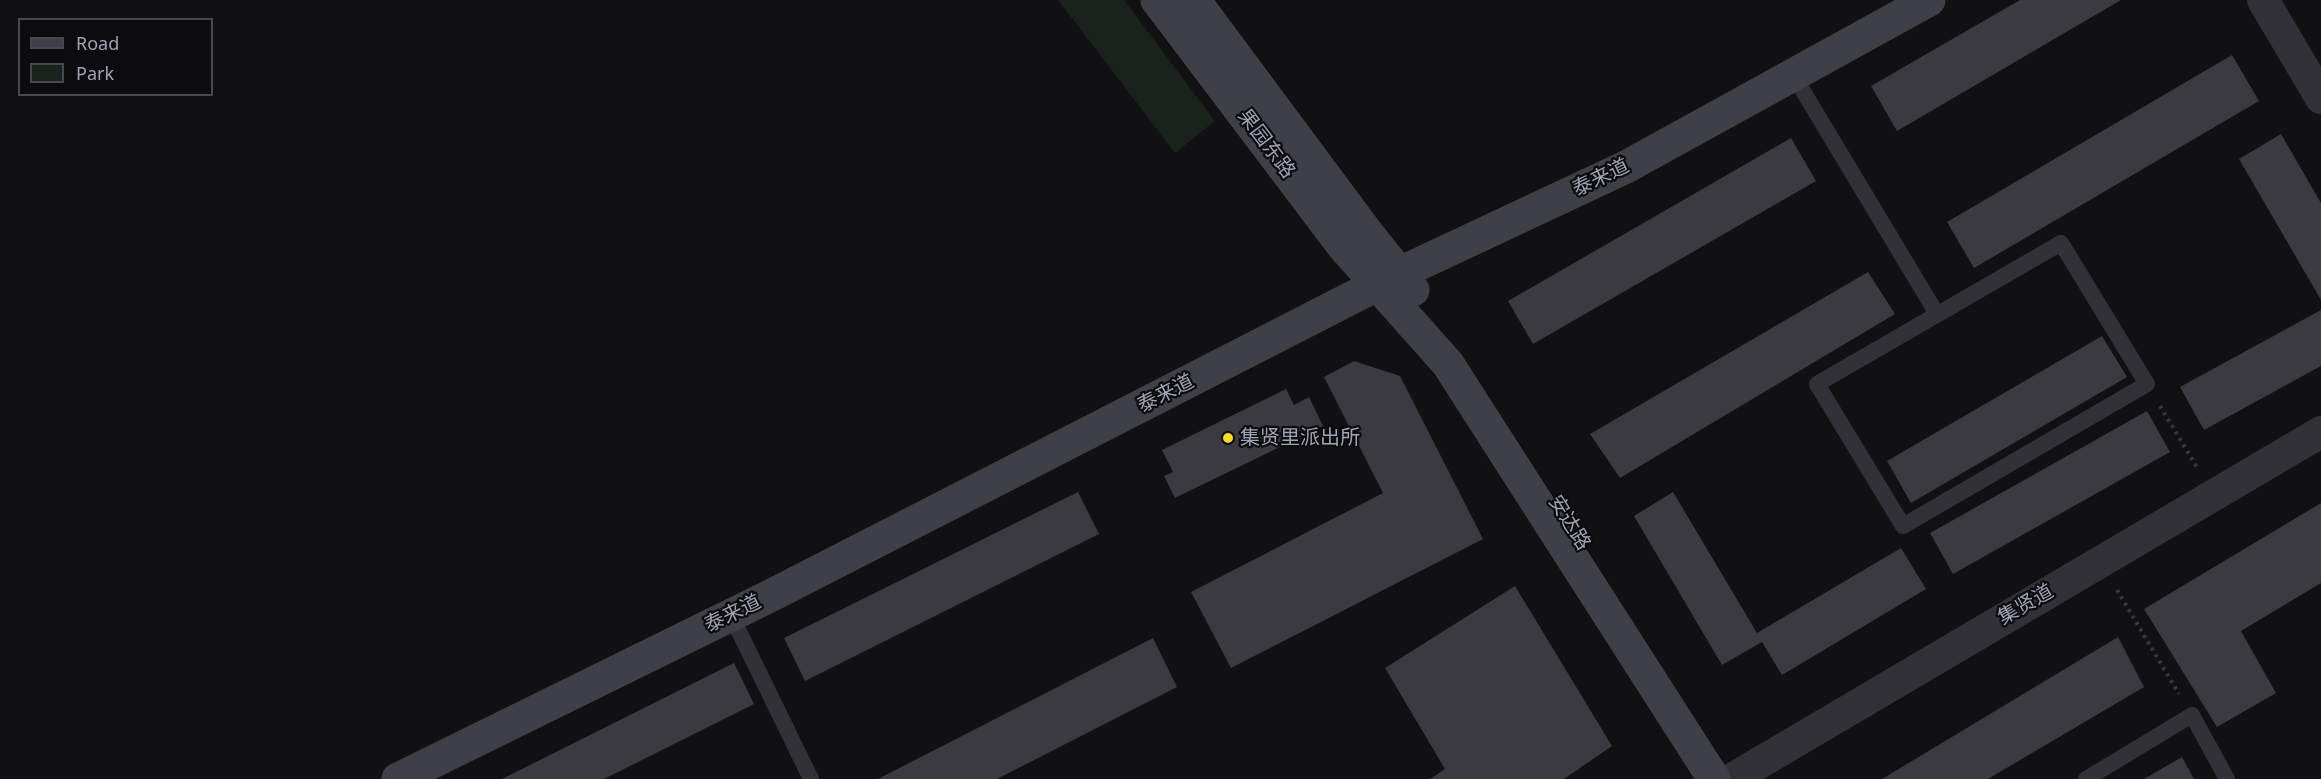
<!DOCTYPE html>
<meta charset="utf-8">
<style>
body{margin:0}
#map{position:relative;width:2321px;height:779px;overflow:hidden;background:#111012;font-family:"Noto Sans",sans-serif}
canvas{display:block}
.legend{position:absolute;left:18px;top:18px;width:195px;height:78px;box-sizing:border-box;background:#0c0b0d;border:2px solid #474850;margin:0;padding:8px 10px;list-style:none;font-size:18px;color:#a0a3b4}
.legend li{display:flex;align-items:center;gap:12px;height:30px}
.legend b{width:30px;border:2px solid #474850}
</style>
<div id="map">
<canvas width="2321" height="779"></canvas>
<ul class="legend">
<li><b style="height:8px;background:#3f3f47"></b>Road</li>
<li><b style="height:16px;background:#1a221c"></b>Park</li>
</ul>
</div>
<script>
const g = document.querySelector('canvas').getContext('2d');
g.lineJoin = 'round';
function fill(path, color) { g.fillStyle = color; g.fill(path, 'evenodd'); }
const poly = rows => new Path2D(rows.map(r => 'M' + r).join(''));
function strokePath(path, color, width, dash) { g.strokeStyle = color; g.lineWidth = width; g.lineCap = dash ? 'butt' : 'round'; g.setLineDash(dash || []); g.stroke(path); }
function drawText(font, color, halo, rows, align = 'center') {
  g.font = font + ' "Noto Sans","Noto Sans SC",sans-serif'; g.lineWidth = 4.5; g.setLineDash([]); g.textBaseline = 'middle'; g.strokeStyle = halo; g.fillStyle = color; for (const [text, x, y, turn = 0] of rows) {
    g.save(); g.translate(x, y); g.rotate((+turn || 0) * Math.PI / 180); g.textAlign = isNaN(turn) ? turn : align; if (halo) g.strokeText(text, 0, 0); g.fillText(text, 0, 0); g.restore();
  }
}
fill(poly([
 [1058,0,1124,0,1215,121,1175,153]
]), '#1a221c');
fill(poly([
 [2020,0,2121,0,1897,131,1871,86],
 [2232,55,2259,101,1974,268,1947,222],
 [2281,134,2321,203,2321,300,2239,159],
 [1791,138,1816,181,1533,344,1508,301],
 [1868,272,1895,314,1620,478,1590,434],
 [2321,310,2321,366,2204,430,2180,387],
 [2102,336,2127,377,1911,503,1887,461],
 [1354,361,1400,376,1483,539,1231,668,1191,592,1383,493,1324,377],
 [1286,389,1294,405,1309,397,1323,426,1175,498,1164,476,1173,472,1162,450],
 [2147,411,2170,452,1953,574,1930,533],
 [1078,492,1099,534,805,681,784,638],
 [1673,492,1757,633,1901,548,1926,589,1782,675,1762,642,1722,665,1634,516],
 [2321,503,2321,583,2241,631,2276,693,2217,727,2144,609],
 [1515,586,1612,746,1564,779,1430,779,1445,769,1385,668],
 [2118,637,2144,687,1988,779,1882,779],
 [1153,638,1177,687,997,779,878,779],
 [734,663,754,704,604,779,502,779],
 [2182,757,2194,779,2144,779]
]), '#3a3a40');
strokePath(poly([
 [2160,406,2198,469],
 [2117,590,2179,694]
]), '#37383e', 4, [3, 4.5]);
strokePath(poly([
 [1794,76,1937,314],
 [2061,243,2147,384,1903,526,1817,384,2061,243],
 [731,615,811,779],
 [2086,779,2192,715,2227,779]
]), '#313137', 16);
strokePath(poly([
 [2263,0,2321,98],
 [1732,779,2321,432]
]), '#313137', 32);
strokePath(poly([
 [1157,0,1343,246,1448,364,1714,779],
 [1194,0,1368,234,1413,290],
 [398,779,772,595,1400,273,1626,167,1929,0]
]), '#3f3f47', 33);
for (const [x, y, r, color] of [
 [1228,438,6,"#fdda1d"]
]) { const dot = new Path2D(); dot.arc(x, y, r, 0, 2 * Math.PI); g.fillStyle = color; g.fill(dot); strokePath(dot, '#0c0b0d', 2); }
drawText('20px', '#a0a3b4', '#0c0b0d', [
 ["果园东路",1266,144,53],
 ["泰来道",1601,178,-26],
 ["泰来道",1166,394,-27],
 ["安达路",1569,523,58],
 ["集贤道",2026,605,-30],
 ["泰来道",733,614,-26]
]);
drawText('20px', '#a0a3b4', '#0c0b0d', [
 ["集贤里派出所",1240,438]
], 'left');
</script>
